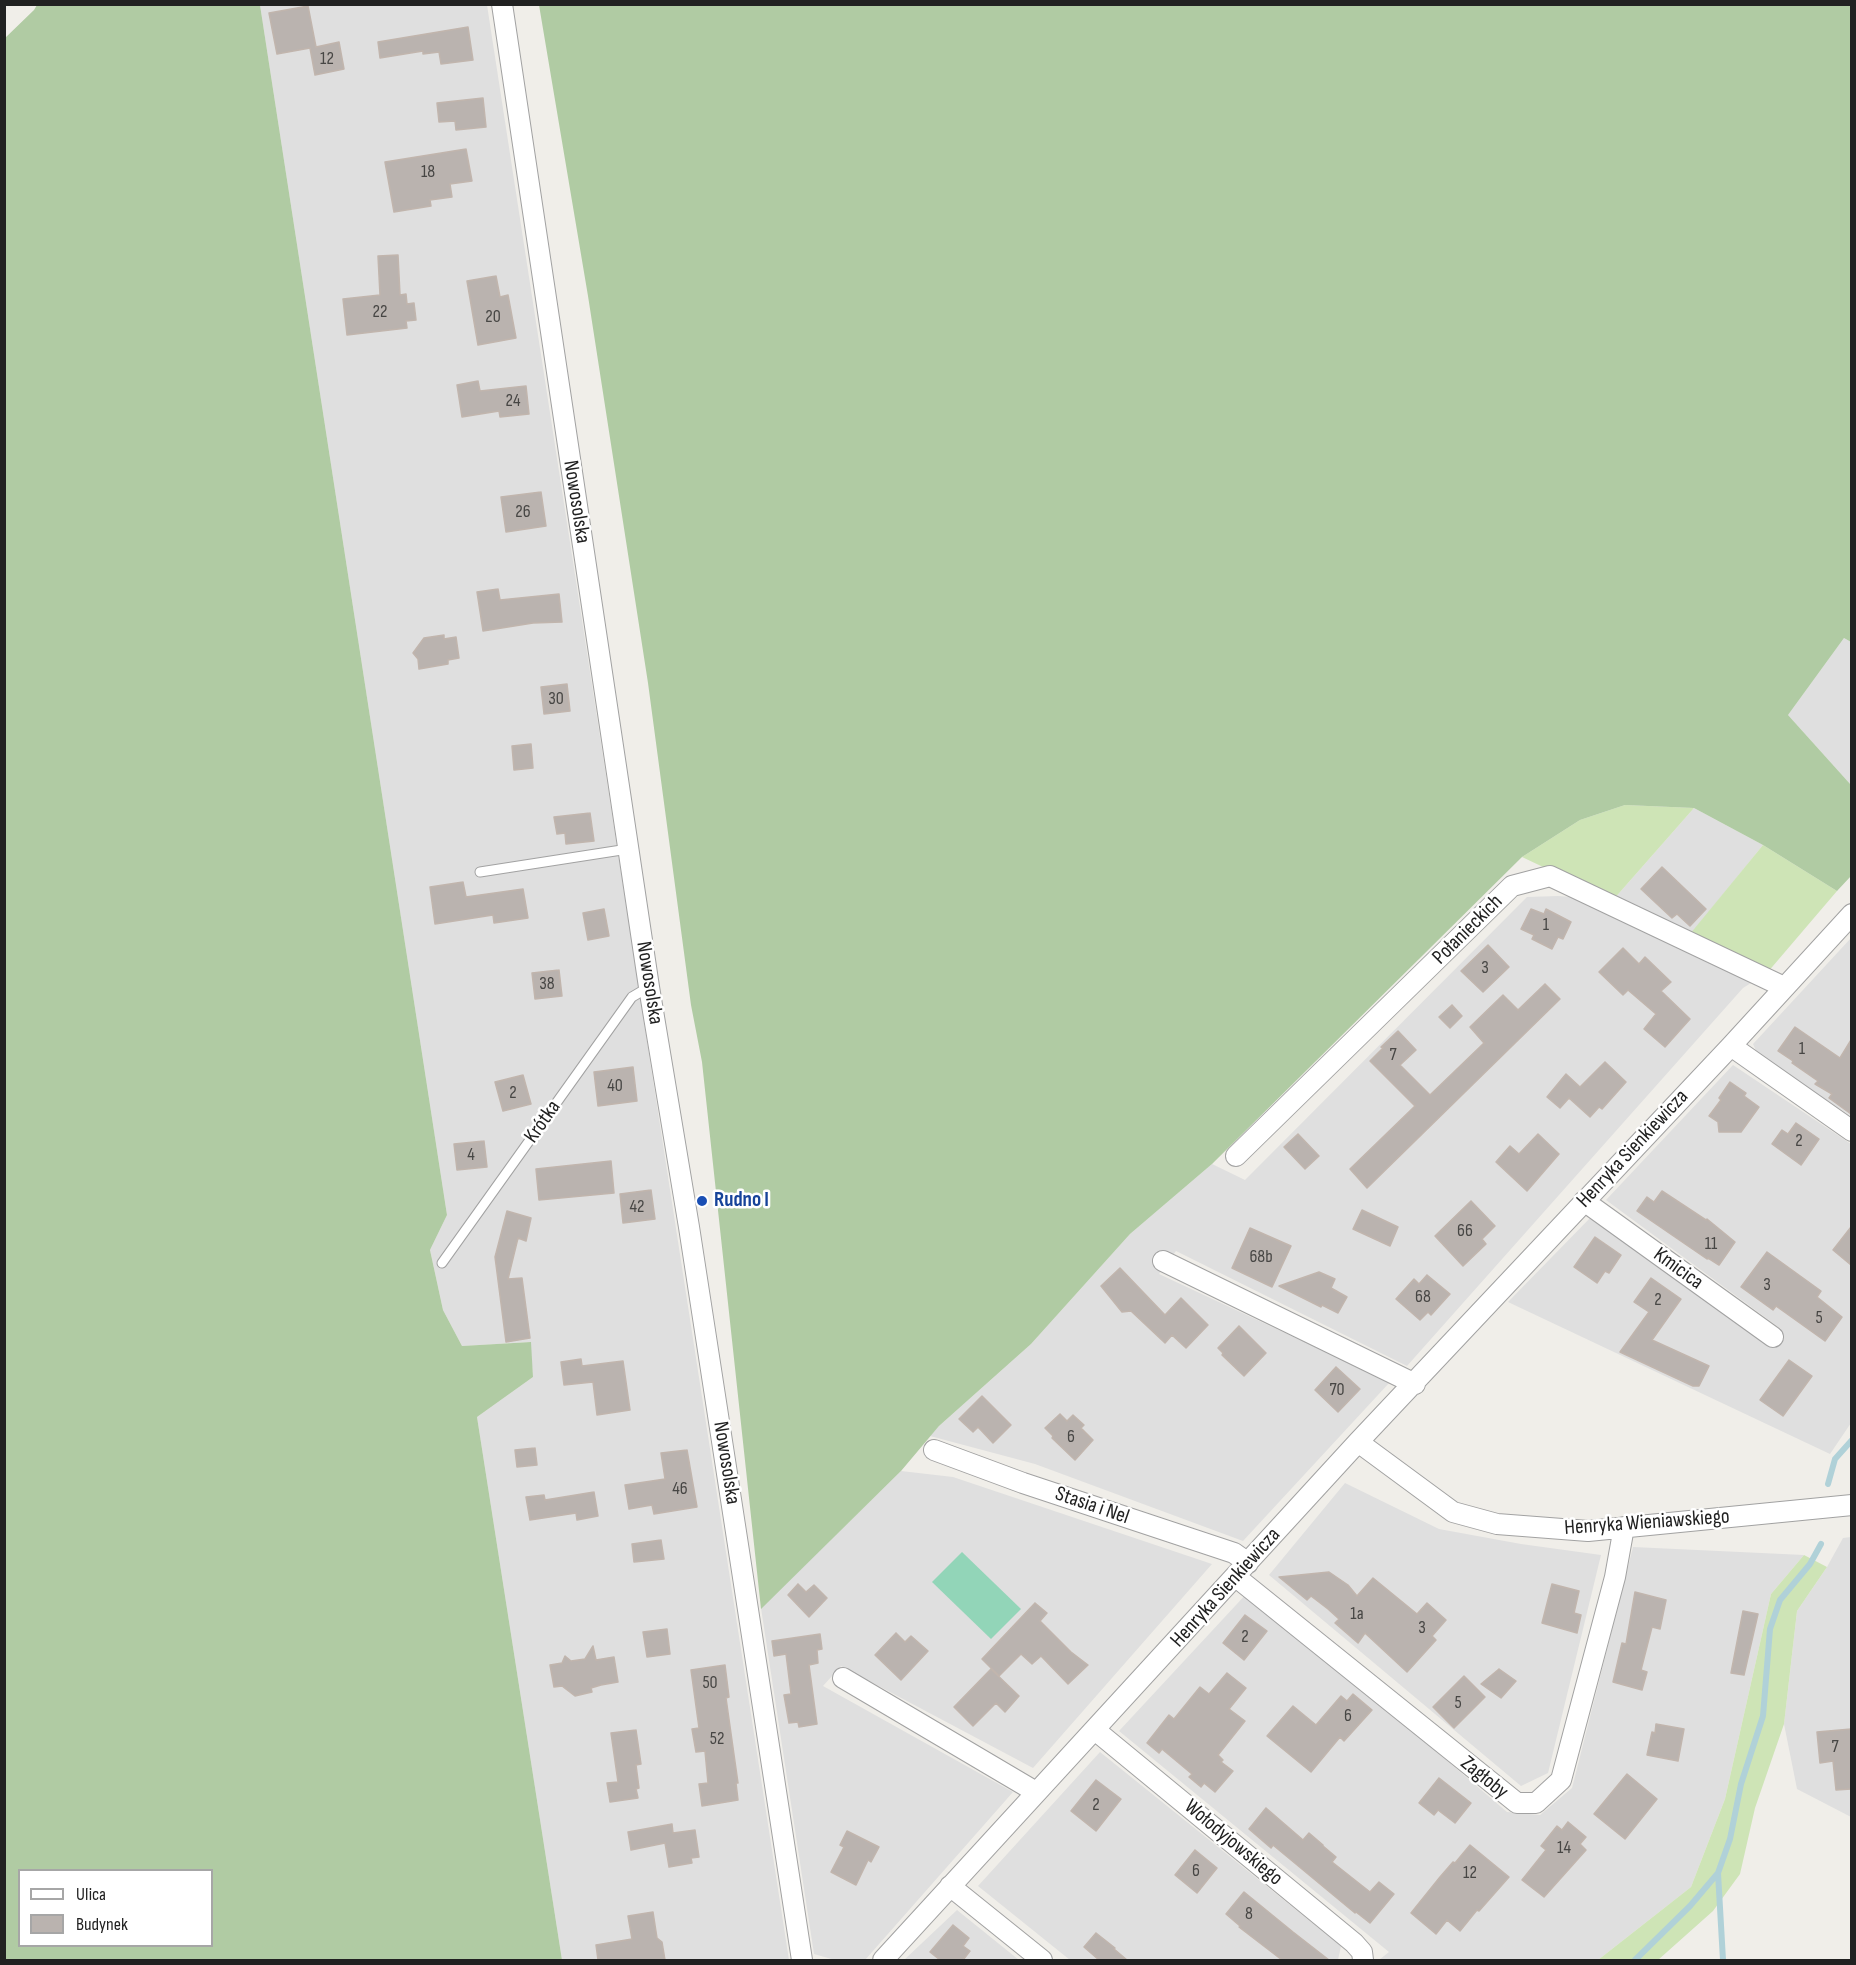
<!DOCTYPE html>
<meta charset="utf-8">
<style>
body{margin:0}
#map{position:relative;width:1856px;height:1965px;overflow:hidden;background:#f0eee9;font-family:"Sofia Sans Condensed",sans-serif}
canvas{display:block}
.frame{position:absolute;inset:0;border:6px solid #212121;pointer-events:none}
.legend{position:absolute;left:18px;top:1869px;width:195px;height:78px;box-sizing:border-box;background:#fff;border:2px solid #a6a6a6;margin:0;padding:8px 10px;list-style:none;font-size:18px;color:#212121}
.legend li{display:flex;align-items:center;gap:12px;height:30px}
.legend b{width:30px;border:2px solid #a6a6a6}
</style>
<div id="map">
<canvas width="1856" height="1965"></canvas>
<div class="frame"></div>
<ul class="legend">
<li><b style="height:8px;background:#fff"></b>Ulica</li>
<li><b style="height:16px;background:#bab3af"></b>Budynek</li>
</ul>
</div>
<script>
const g = document.querySelector('canvas').getContext('2d');
g.lineJoin = 'round';
function fill(path, color) { g.fillStyle = color; g.fill(path, 'evenodd'); }
const poly = rows => new Path2D(rows.map(r => 'M' + r).join(''));
function strokePath(path, color, width, dash) { g.strokeStyle = color; g.lineWidth = width; g.lineCap = dash ? 'butt' : 'round'; g.setLineDash(dash || []); g.stroke(path); }
function drawText(font, color, halo, rows, align = 'center') {
  g.font = font + ' "Sofia Sans Condensed",sans-serif'; g.lineWidth = 5; g.setLineDash([]); g.textBaseline = 'middle'; g.strokeStyle = halo; g.fillStyle = color; for (const [text, x, y, turn = 0] of rows) {
    g.save(); g.translate(x, y); g.rotate((+turn || 0) * Math.PI / 180); g.textAlign = isNaN(turn) ? turn : align; if (halo) g.strokeText(text, 0, 0); g.fillText(text, 0, 0); g.restore();
  }
}
fill(poly([
 [260,5,487,5,789,1960,562,1960,477,1417,533,1377,530,1342,462,1346,443,1310,430,1250,447,1215],
 [1844,638,1851,642,1851,785,1788,715],
 [1694,808,1763,845,1691,934,1767,973,1743,988,1407,1366,1176,1251,1159,1274,1390,1382,1243,1541,1035,1464,930,1436,939,1426,1031,1344,1130,1234,1212,1164,1245,1180,1527,897,1558,896,1613,900],
 [1851,938,1851,1116,1758,1055,1753,1044],
 [1733,1065,1851,1144,1851,1423,1830,1454,1508,1302,1591,1217,1771,1345,1781,1329,1606,1200],
 [901,1471,953,1477,1212,1564,1033,1768,841,1666,823,1686,1013,1792,865,1960,835,1960,814,1954,761,1608],
 [1345,1483,1439,1529,1521,1544,1601,1555,1548,1773,1521,1786,1269,1575],
 [1851,1537,1851,1817,1797,1789,1784,1724,1797,1611,1827,1567,1843,1538],
 [1633,1547,1804,1555,1771,1594,1725,1799,1691,1887,1598,1960,1379,1960,1389,1952,1119,1731,1249,1591,1507,1812,1540,1815,1572,1788],
 [1100,1752,1341,1946,1338,1960,1070,1960,978,1886],
 [957,1910,1019,1960,904,1960]
]), '#dfdfdf');
fill(poly([
 [1625,805,1694,808,1613,900,1522,857,1580,820],
 [1763,845,1837,891,1767,973,1690,934],
 [1804,1555,1827,1567,1797,1611,1784,1724,1755,1808,1740,1874,1713,1911,1658,1960,1598,1960,1691,1887,1725,1799,1771,1594]
]), '#cee4b6');
fill(poly([
 [37,5,260,5,447,1215,430,1250,443,1310,462,1346,531,1342,533,1377,477,1417,562,1960,5,1960,4,39,34,10],
 [20,1870,212,1870,212,1946,20,1946],
 [539,5,1851,5,1851,642,1844,638,1788,715,1851,785,1851,876,1837,891,1763,845,1694,808,1625,805,1580,820,1522,857,1212,1164,1130,1234,1031,1344,939,1426,901,1471,761,1609,702,1062,691,1005,648,683,588,296]
]), '#b0cba3');
fill(poly([
 [962,1552,1021,1609,991,1639,932,1582]
]), '#92d5b8');
strokePath(poly([
 [1828,1484,1835,1459,1852,1440],
 [1718,1873,1723,1960],
 [1635,1960,1690,1906,1718,1873,1730,1839,1741,1784,1763,1716,1770,1629,1780,1600,1810,1564,1821,1544]
]), '#b0d1d8', 6);
const building = poly([
 [308,6,316,47,339,42,344,69,315,75,310,48,277,54,269,13,308,6],
 [468,27,473,60,441,64,439,52,423,54,423,51,380,58,378,42,468,27],
 [483,98,486,127,456,130,455,121,439,122,437,103,483,98],
 [466,149,472,181,450,184,452,197,430,200,431,206,394,212,385,162,466,149],
 [398,255,400,295,406,294,407,304,414,303,416,320,406,321,407,328,347,335,343,299,380,295,378,256,398,255],
 [496,276,500,297,508,295,516,338,478,345,467,281,496,276],
 [478,381,480,391,526,386,529,414,500,417,499,411,462,417,457,385,478,381],
 [541,492,546,526,506,532,501,497,541,492],
 [498,589,500,600,559,594,562,622,533,623,483,631,477,592,498,589],
 [444,635,444,639,456,637,459,658,448,660,448,664,419,669,418,659,413,653,424,638,444,635],
 [567,684,570,711,544,714,541,687,567,684],
 [531,744,533,768,514,770,512,746,531,744],
 [590,813,594,841,566,844,565,833,557,834,554,817,590,813],
 [1662,867,1706,909,1690,926,1677,914,1672,918,1641,889,1662,867],
 [463,882,466,897,523,889,528,918,494,923,493,915,435,924,430,887,463,882],
 [604,909,609,936,588,940,583,913,604,909],
 [1531,909,1544,914,1546,909,1571,922,1563,939,1558,937,1552,949,1532,939,1534,935,1521,929,1531,909],
 [1488,945,1509,967,1483,992,1461,971,1488,945],
 [1623,948,1639,964,1645,957,1671,982,1661,991,1690,1019,1665,1047,1644,1029,1656,1014,1628,990,1623,995,1599,972,1623,948],
 [559,970,562,996,535,999,532,973,559,970],
 [1545,984,1560,999,1367,1188,1350,1169,1415,1106,1370,1061,1383,1048,1381,1047,1398,1031,1416,1050,1400,1065,1430,1095,1484,1043,1470,1027,1503,995,1518,1010,1545,984],
 [1452,1005,1462,1016,1450,1028,1439,1017,1452,1005],
 [1795,1027,1840,1058,1851,1040,1851,1114,1829,1098,1832,1094,1815,1084,1818,1081,1792,1063,1793,1061,1778,1051,1795,1027],
 [1605,1062,1626,1082,1602,1109,1599,1107,1590,1117,1569,1098,1560,1108,1547,1097,1566,1074,1580,1087,1605,1062],
 [633,1067,637,1101,598,1106,594,1072,633,1067],
 [523,1075,531,1104,503,1111,495,1082,523,1075],
 [1730,1082,1746,1093,1744,1096,1759,1107,1741,1132,1719,1132,1718,1122,1709,1116,1721,1100,1719,1098,1730,1082],
 [1796,1123,1819,1139,1801,1165,1772,1144,1782,1130,1788,1134,1796,1123],
 [1298,1134,1319,1156,1305,1169,1284,1147,1298,1134],
 [1538,1134,1559,1154,1527,1191,1496,1162,1510,1146,1519,1154,1538,1134],
 [484,1141,487,1167,457,1170,454,1144,484,1141],
 [611,1161,614,1193,539,1200,536,1169,611,1161],
 [651,1190,655,1219,623,1223,620,1194,651,1190],
 [1662,1191,1706,1220,1707,1219,1735,1242,1719,1265,1708,1258,1707,1259,1637,1211,1647,1197,1654,1202,1662,1191],
 [1471,1201,1495,1226,1482,1239,1486,1244,1463,1266,1435,1236,1471,1201],
 [1362,1210,1398,1227,1390,1246,1353,1229,1362,1210],
 [507,1211,531,1218,526,1241,518,1238,508,1279,522,1278,530,1338,506,1342,495,1257,507,1211],
 [1851,1227,1851,1265,1833,1250,1851,1227],
 [1250,1228,1291,1246,1272,1287,1232,1268,1250,1228],
 [1595,1237,1621,1255,1609,1273,1605,1271,1597,1283,1574,1267,1595,1237],
 [1767,1252,1821,1291,1817,1297,1842,1317,1825,1341,1776,1306,1773,1310,1741,1287,1767,1252],
 [1120,1268,1165,1315,1181,1298,1208,1325,1186,1348,1172,1335,1165,1343,1131,1311,1122,1312,1101,1286,1120,1268],
 [1319,1272,1335,1279,1331,1288,1347,1297,1338,1313,1322,1305,1321,1307,1279,1286,1319,1272],
 [1427,1275,1450,1294,1431,1315,1428,1312,1420,1320,1396,1299,1414,1279,1419,1284,1427,1275],
 [1651,1278,1681,1299,1652,1340,1709,1366,1699,1386,1693,1386,1620,1352,1649,1312,1634,1302,1651,1278],
 [1239,1326,1266,1353,1244,1376,1222,1355,1223,1353,1218,1348,1239,1326],
 [581,1359,582,1366,623,1361,630,1410,597,1415,593,1382,564,1385,561,1362,581,1359],
 [1789,1360,1812,1376,1783,1416,1760,1400,1789,1360],
 [1336,1367,1360,1389,1338,1412,1315,1390,1336,1367],
 [982,1396,1011,1425,993,1443,978,1427,973,1432,959,1419,982,1396],
 [1060,1414,1067,1421,1073,1415,1084,1425,1081,1428,1093,1440,1075,1460,1052,1438,1053,1436,1045,1428,1060,1414],
 [535,1448,537,1465,517,1467,515,1450,535,1448],
 [687,1450,697,1507,654,1514,652,1505,629,1509,625,1485,665,1479,661,1453,687,1450],
 [594,1492,598,1516,577,1520,576,1513,530,1520,526,1497,544,1495,545,1500,594,1492],
 [661,1540,664,1559,634,1562,632,1544,661,1540],
 [1329,1572,1348,1585,1357,1596,1373,1578,1417,1614,1427,1603,1446,1620,1432,1636,1436,1640,1407,1672,1365,1633,1358,1643,1335,1623,1339,1619,1328,1609,1311,1596,1307,1600,1279,1577,1329,1572],
 [798,1584,806,1592,814,1585,827,1598,809,1617,788,1595,798,1584],
 [1552,1584,1579,1591,1574,1613,1581,1615,1577,1633,1542,1623,1552,1584],
 [1635,1592,1666,1600,1660,1629,1652,1627,1641,1670,1647,1672,1642,1690,1613,1682,1622,1643,1626,1644,1635,1592],
 [1035,1603,1047,1613,1040,1621,1071,1652,1088,1665,1068,1684,1041,1656,1032,1664,1021,1654,999,1676,982,1659,1035,1603],
 [1743,1611,1758,1614,1744,1675,1731,1673,1743,1611],
 [1245,1615,1267,1631,1244,1660,1223,1643,1245,1615],
 [667,1629,670,1654,647,1657,643,1632,667,1629],
 [896,1633,905,1642,911,1636,928,1651,901,1680,875,1655,896,1633],
 [820,1634,822,1649,817,1650,818,1663,809,1665,817,1724,799,1727,798,1722,789,1723,784,1695,791,1694,786,1654,774,1656,772,1641,820,1634],
 [593,1646,596,1660,614,1657,618,1682,601,1685,591,1688,592,1692,575,1696,562,1686,554,1687,550,1665,562,1663,565,1656,571,1661,585,1659,593,1646],
 [725,1665,729,1697,726,1698,738,1783,736,1783,738,1800,702,1806,699,1784,708,1783,705,1751,696,1752,692,1729,699,1728,691,1670,725,1665],
 [991,1669,1019,1696,1005,1712,996,1703,973,1726,954,1707,991,1669],
 [1499,1669,1516,1681,1501,1698,1481,1684,1499,1669],
 [1227,1673,1246,1688,1229,1709,1245,1721,1218,1755,1223,1760,1221,1762,1233,1771,1215,1792,1204,1783,1201,1787,1189,1777,1192,1774,1162,1749,1159,1753,1147,1743,1169,1715,1174,1719,1200,1687,1209,1694,1227,1673],
 [1464,1676,1485,1697,1454,1728,1433,1707,1464,1676],
 [1353,1694,1372,1710,1344,1741,1340,1737,1311,1772,1267,1736,1293,1706,1316,1725,1341,1696,1347,1701,1353,1694],
 [1656,1724,1684,1729,1678,1761,1647,1755,1652,1732,1655,1733,1656,1724],
 [1851,1729,1851,1789,1836,1790,1833,1761,1820,1763,1817,1732,1851,1729],
 [636,1730,641,1764,636,1765,639,1788,636,1789,638,1798,610,1802,607,1783,618,1782,611,1733,636,1730],
 [1627,1774,1657,1799,1625,1839,1594,1814,1627,1774],
 [1439,1778,1471,1803,1455,1823,1438,1810,1434,1815,1419,1803,1439,1778],
 [1096,1780,1121,1799,1096,1831,1071,1811,1096,1780],
 [1266,1808,1303,1840,1309,1833,1323,1845,1323,1846,1336,1857,1332,1862,1370,1892,1379,1882,1394,1894,1370,1923,1356,1912,1355,1913,1273,1845,1271,1848,1249,1829,1266,1808],
 [1568,1822,1586,1837,1580,1844,1586,1850,1544,1897,1522,1880,1546,1850,1541,1846,1557,1826,1562,1830,1568,1822],
 [672,1824,673,1833,695,1830,699,1857,691,1858,692,1863,669,1867,665,1843,631,1850,628,1832,672,1824],
 [847,1831,879,1847,871,1862,868,1860,856,1885,831,1872,844,1847,840,1845,847,1831],
 [1470,1845,1509,1877,1479,1911,1477,1910,1460,1931,1447,1920,1436,1934,1411,1913,1440,1877,1453,1862,1455,1863,1470,1845],
 [1195,1850,1217,1868,1197,1893,1175,1875,1195,1850],
 [1244,1892,1293,1932,1329,1960,1282,1960,1239,1927,1240,1926,1226,1914,1244,1892],
 [653,1912,657,1938,662,1942,665,1960,598,1960,596,1945,632,1939,628,1916,653,1912],
 [953,1925,969,1938,963,1946,970,1951,963,1960,940,1960,930,1952,953,1925],
 [1096,1933,1115,1948,1114,1949,1127,1960,1099,1960,1084,1947,1096,1933]
]);
fill(building, '#bab3af');
strokePath(building, '#c1b5ad', 1.5);
const lane = poly([
 [480,872,628,849],
 [442,1263,632,997,649,987]
]);
const street = poly([
 [502,4,649,987,689,1227,802,1960],
 [1731,1046,1852,1131],
 [1236,1156,1512,886,1550,876,1784,987],
 [1584,1201,1773,1337],
 [1163,1261,1415,1384],
 [1358,1442,1453,1512,1497,1524,1588,1531,1852,1505],
 [934,1450,1023,1483,1234,1553,1248,1563],
 [1236,1577,1517,1803,1536,1803,1561,1780,1615,1577,1624,1527],
 [843,1678,1036,1792],
 [1095,1730,1354,1943,1362,1952,1363,1960],
 [950,1886,1042,1960],
 [883,1960,1358,1442,1731,1046,1852,914]
]);
strokePath(lane, '#a2a2a2', 11);
strokePath(street, '#a2a2a2', 22);
strokePath(lane, '#fff', 9);
strokePath(street, '#fff', 20);
for (const [x, y, r, color] of [
 [702,1201,6,"#1a4fb4"]
]) { const dot = new Path2D(); dot.arc(x, y, r, 0, 2 * Math.PI); g.fillStyle = color; g.fill(dot); strokePath(dot, '#fff', 2); }
drawText('18px', '#474644', null, [
 ["12",327,59],
 ["18",428,172],
 ["22",380,312],
 ["20",493,317],
 ["24",513,401],
 ["26",523,512],
 ["30",556,699],
 ["1",1546,925],
 ["3",1485,968],
 ["38",547,984],
 ["1",1802,1049],
 ["7",1393,1055],
 ["40",615,1086],
 ["2",513,1093],
 ["2",1799,1141],
 ["4",471,1155],
 ["42",637,1207],
 ["66",1465,1231],
 ["11",1711,1244],
 ["68b",1261,1257],
 ["3",1767,1285],
 ["68",1423,1297],
 ["2",1658,1300],
 ["5",1819,1318],
 ["70",1337,1390],
 ["6",1071,1437],
 ["46",680,1489],
 ["1a",1357,1614],
 ["3",1422,1628],
 ["2",1245,1637],
 ["50",710,1683],
 ["5",1458,1703],
 ["6",1348,1716],
 ["52",717,1739],
 ["7",1835,1747],
 ["2",1096,1805],
 ["14",1564,1848],
 ["6",1196,1871],
 ["12",1470,1873],
 ["8",1249,1914]
]);
drawText('21px', '#212121', '#fff', [
 ["Nowosolska",576,502,81],
 ["Połanieckich",1468,930,-45],
 ["Nowosolska",649,983,81],
 ["Krótka",543,1122,-55],
 ["Henryka Sienkiewicza",1633,1149,-47],
 ["Kmicica",1678,1269,36],
 ["Nowosolska",726,1463,81],
 ["Stasia i Nel",1092,1506,19],
 ["Henryka Wieniawskiego",1647,1523,-4],
 ["Henryka Sienkiewicza",1226,1588,-48],
 ["Zagłoby",1484,1778,39],
 ["Wołodyjowskiego",1233,1843,40]
]);
drawText('bold 21px', '#164399', '#fff', [
 ["Rudno I",714,1201]
], 'left');
</script>
